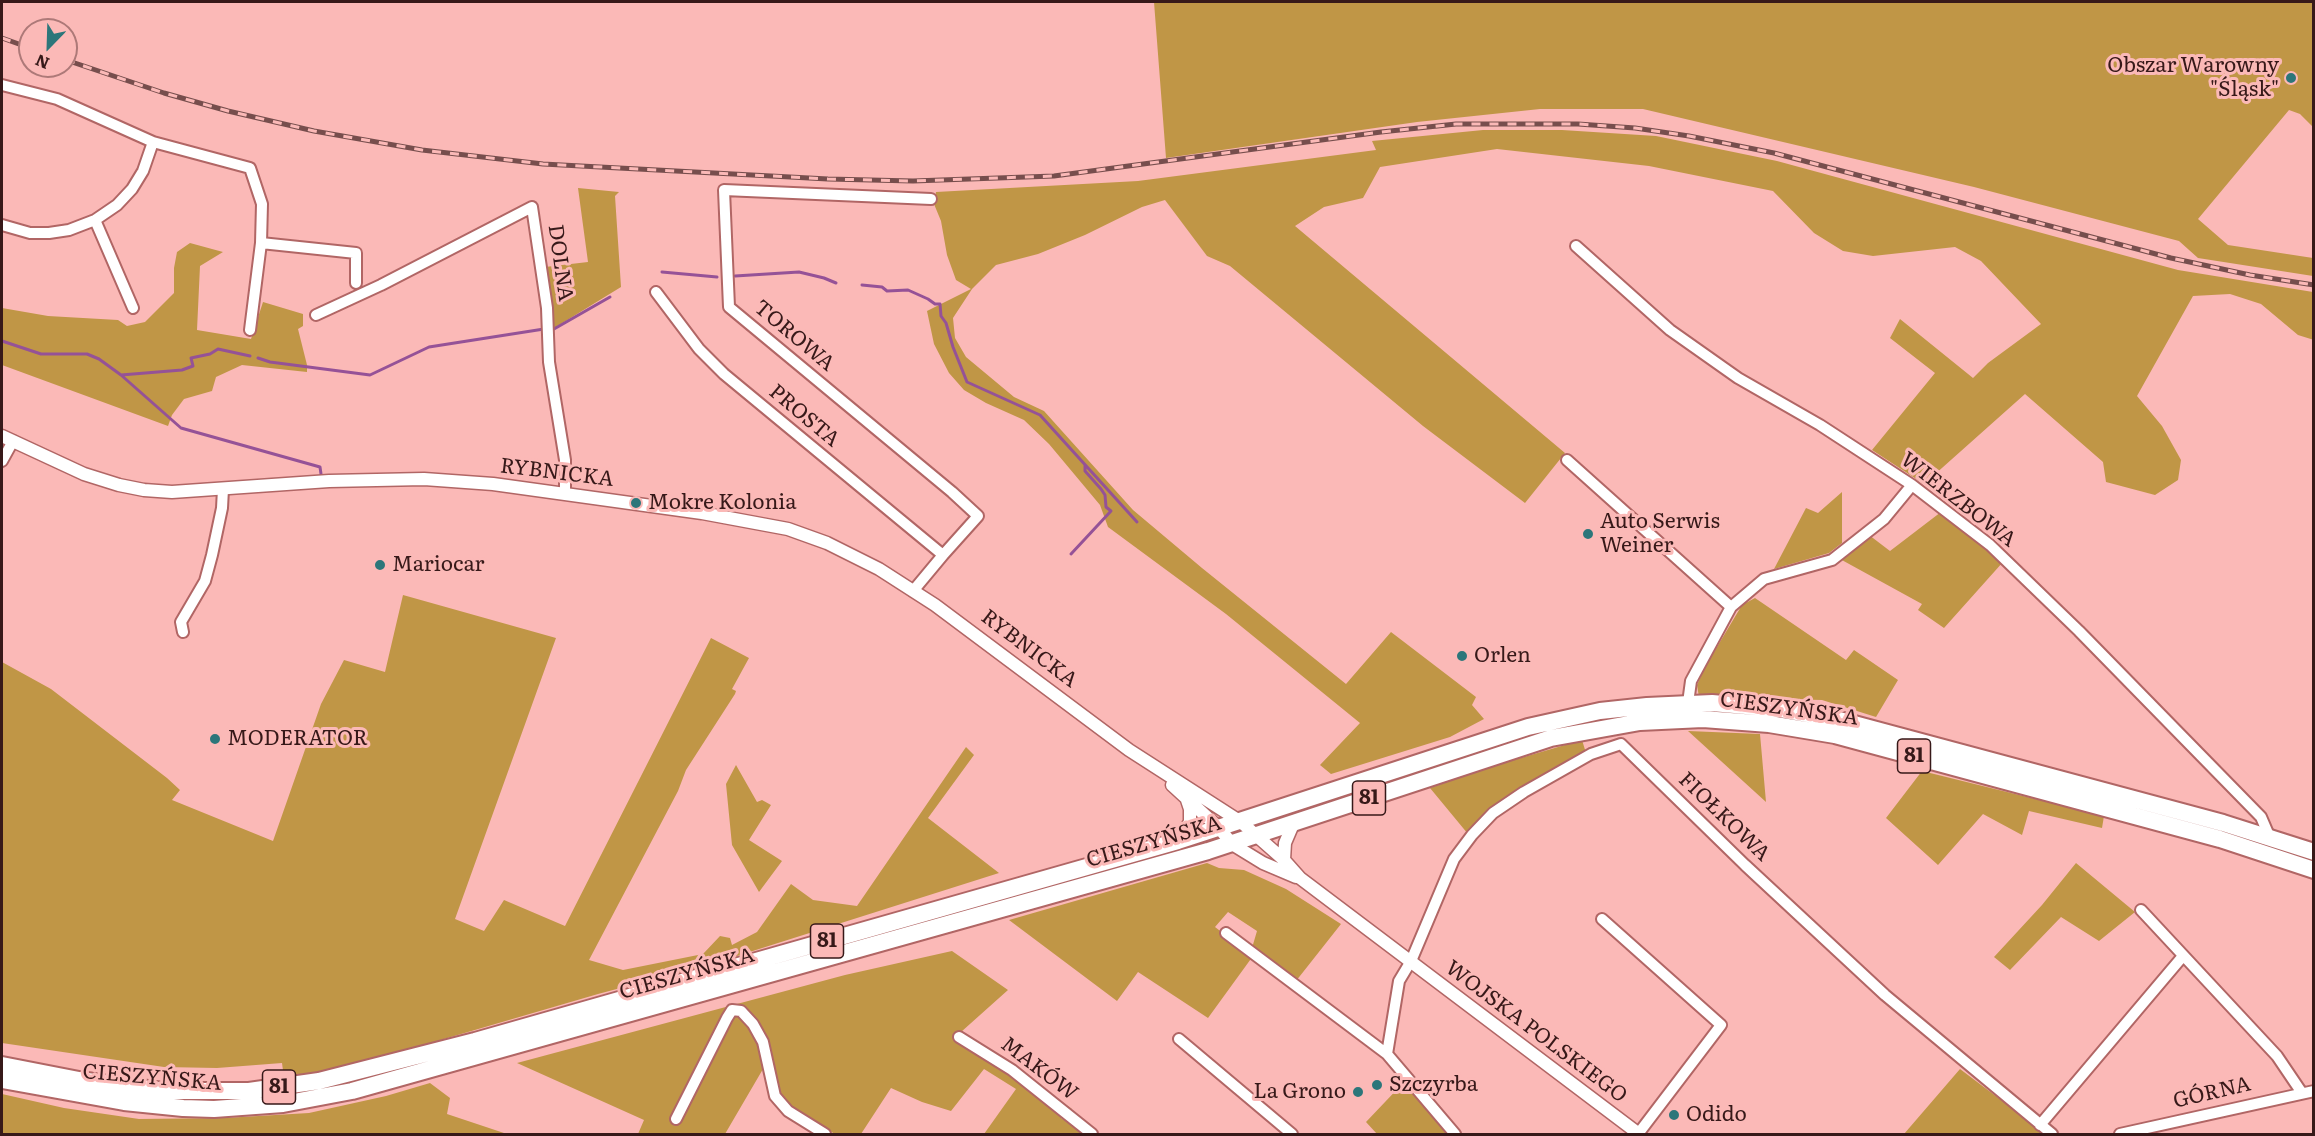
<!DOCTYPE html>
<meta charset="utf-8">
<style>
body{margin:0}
#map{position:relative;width:2315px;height:1136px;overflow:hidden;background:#fbb9b7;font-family:Literata,serif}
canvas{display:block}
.frame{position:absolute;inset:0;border:3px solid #371919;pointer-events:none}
.north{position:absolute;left:18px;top:18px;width:60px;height:60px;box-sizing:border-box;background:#fbb9b7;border:2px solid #ad7978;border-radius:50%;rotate:203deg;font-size:16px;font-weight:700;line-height:24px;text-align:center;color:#371919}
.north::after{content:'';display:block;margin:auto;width:21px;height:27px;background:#2c767a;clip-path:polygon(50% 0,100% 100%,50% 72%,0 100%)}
</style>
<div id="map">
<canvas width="2315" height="1136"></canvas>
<div class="frame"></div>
<div class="north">N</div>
</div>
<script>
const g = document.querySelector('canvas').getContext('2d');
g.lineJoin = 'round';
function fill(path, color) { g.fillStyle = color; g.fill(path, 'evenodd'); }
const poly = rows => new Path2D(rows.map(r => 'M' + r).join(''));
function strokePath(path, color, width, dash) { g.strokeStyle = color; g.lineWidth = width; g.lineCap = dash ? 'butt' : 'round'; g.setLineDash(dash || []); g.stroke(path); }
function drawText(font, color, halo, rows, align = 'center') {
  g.font = font + ' Literata,serif'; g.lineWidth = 6; g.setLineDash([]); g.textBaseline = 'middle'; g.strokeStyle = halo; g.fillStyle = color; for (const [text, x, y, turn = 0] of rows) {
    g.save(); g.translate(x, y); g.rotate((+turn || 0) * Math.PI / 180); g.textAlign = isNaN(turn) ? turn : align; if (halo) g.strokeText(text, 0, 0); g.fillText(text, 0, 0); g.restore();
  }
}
fill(poly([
 [1154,2,2313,2,2313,127,2300,114,2289,110,2198,219,2228,245,2313,258,2313,276,2198,258,2179,241,1974,187,1643,109,1540,109,1417,122,1166,158],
 [1483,130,1562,130,1656,136,1777,161,2178,270,2313,292,2314,340,2298,335,2261,304,2230,294,2193,296,2137,396,2162,426,2181,460,2178,480,2155,495,2106,482,2103,462,2025,394,1924,484,1872,450,1935,373,1890,338,1900,319,1973,378,1988,363,2041,324,1981,261,1955,247,1873,256,1843,251,1814,233,1773,191,1649,166,1497,149,1380,167,1363,198,1324,207,1295,226,1565,453,1525,503,1423,426,1230,266,1207,256,1165,200,1142,207,1085,235,1038,254,996,265,972,289,953,318,955,338,966,357,1014,397,1044,411,1133,510,1202,568,1346,684,1391,632,1476,697,1472,705,1484,719,1450,737,1331,774,1320,765,1360,723,1226,614,1108,527,1100,505,1049,444,1024,420,986,403,964,390,949,373,934,344,927,311,971,289,956,280,947,255,941,221,934,204,936,192,1138,181,1376,150,1372,141],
 [578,188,619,192,615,196,621,287,551,330,545,267,588,262],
 [190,243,223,252,200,266,197,330,251,339,263,302,303,314,303,326,298,329,307,365,307,372,242,365,216,377,212,391,184,399,172,415,168,426,2,365,2,308,48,316,118,320,127,326,145,322,174,293,174,268,177,252],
 [1842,492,1842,543,1829,553,1774,569,1806,508,1818,513],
 [1941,512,2003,562,1944,628,1918,610,1922,604,1840,559,1869,535,1890,551],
 [403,595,556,638,455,919,484,931,504,900,565,926,711,638,749,658,732,689,736,691,735,694,686,770,678,791,589,960,623,970,703,954,720,936,730,938,732,945,757,932,791,884,813,900,857,906,966,747,974,755,928,818,999,873,718,962,598,994,444,1039,358,1067,284,1078,282,1063,217,1068,164,1067,2,1043,2,662,51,689,167,778,180,790,172,800,273,841,321,704,344,660,385,672],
 [1755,598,1846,660,1854,650,1898,680,1876,717,1822,700,1699,697,1697,685,1705,667,1742,605],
 [1688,731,1760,734,1766,802],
 [1582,740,1586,753,1468,834,1430,788,1490,767],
 [736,765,757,802,762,800,771,805,749,840,782,861,759,892,732,845,726,784],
 [1922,771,2104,816,2102,828,2029,811,2022,835,1983,814,1938,865,1886,818],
 [1207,863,1219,868,1244,870,1286,889,1341,924,1296,981,1252,948,1257,931,1228,912,1215,927,1253,956,1208,1018,1138,972,1117,1001,1009,920],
 [2076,863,2135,912,2099,941,2061,917,2010,970,1994,957,2042,905],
 [952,951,1008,990,961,1032,1072,1109,1061,1118,1084,1134,984,1134,1016,1089,984,1069,951,1111,922,1102,891,1088,861,1134,835,1134,788,1107,763,1069,725,1134,638,1134,644,1120,517,1063,845,975],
 [1960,1069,2042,1131,2043,1134,1904,1134],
 [1404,1082,1450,1134,1377,1134,1366,1122],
 [430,1083,450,1098,447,1114,507,1134,2,1134,2,1094,64,1108,139,1119,225,1118,309,1113,386,1096]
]), '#c09646');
strokePath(poly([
 [662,272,717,277],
 [735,276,799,272,824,278,836,283],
 [862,285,882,287,887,291,908,290,928,299,935,304,940,304,941,316,946,323,953,347,967,382,1040,415,1137,522],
 [554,329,610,297],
 [2,341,41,354,87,354,99,359,121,375,181,428,320,467,321,474],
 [258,358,270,362,370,375,429,347,544,329],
 [121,375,182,370,193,366,191,358,210,354,218,349,250,356],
 [1071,554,1111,511,1106,507,1105,495,1101,489,1085,471,1085,465]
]), '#955297', 3);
const minor = poly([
 [2,85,57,99,153,142,143,171,132,189,117,205,95,220,69,230,49,233,30,233,2,225],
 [153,142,250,168,262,204,261,243,250,330],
 [95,220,133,308],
 [261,243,356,253,356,283],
 [1576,246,1670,330,1738,378,1820,425,1912,485,1990,545,2079,631,2261,817,2270,838],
 [656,292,699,349,724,374,943,555],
 [316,315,381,285,532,207,547,308,549,362,565,460,565,494],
 [1567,460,1731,607],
 [2,461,13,441],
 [913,591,943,555,978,516,952,492,729,307,724,190,931,199],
 [183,632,181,622,205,581,212,555,222,508,223,489],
 [1688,703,1691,681,1731,607,1764,579,1832,560,1884,519,1912,485],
 [2141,910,2277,1056,2302,1093],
 [1602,919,1721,1025,1638,1134],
 [1226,933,1387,1054],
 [959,1037,1012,1070,1092,1134],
 [1179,1039,1292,1134],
 [676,1119,727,1018,732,1010,741,1011,753,1024,763,1042,775,1096,788,1111,825,1134],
 [2040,1125,2183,956],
 [1455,1134,1387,1054,1399,981,1411,961,1454,859,1472,835,1493,813,1524,792,1591,754,1621,744,1745,865,1885,995,2052,1134],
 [2120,1134,2314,1091]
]);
const tertiary = poly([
 [2,436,84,474,119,485,144,490,172,492,329,481,424,479,493,484,702,513,788,529,827,543,879,569,935,605,1129,750,1241,822,1284,860,1300,878,1639,1134],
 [1172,785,1220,829,1232,844,1263,863,1296,877],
 [1178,841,1190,822,1190,809,1187,800],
 [1284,860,1285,843,1294,822]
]);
const primary = poly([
 [2,1065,79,1080,163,1091,249,1091,319,1081,475,1041,1178,841,1528,727,1600,711,1647,706,1712,703,1780,709,1839,720,2223,823,2314,852],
 [2,1080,124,1102,183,1108,214,1109,283,1104,352,1091,1208,851,1551,738,1640,722,1703,719,1769,724,1835,735,2220,839,2314,870]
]);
strokePath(minor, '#b16665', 14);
strokePath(tertiary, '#b16665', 15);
strokePath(primary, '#b16665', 20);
strokePath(minor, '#fff', 10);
strokePath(tertiary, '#fff', 12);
strokePath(primary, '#fff', 16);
const rail = poly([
 [2,38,30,48],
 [66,60,164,93,228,111,314,131,422,150,543,164,828,179,913,181,1054,176,1381,132,1456,124,1578,124,1635,128,1689,136,1774,153,2171,258,2250,275,2314,285]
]);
strokePath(rail, '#774e4d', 5);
strokePath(rail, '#fbb9b7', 3, [9]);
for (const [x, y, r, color] of [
 [2291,78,6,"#2c767a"],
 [636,503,6,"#2c767a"],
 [1588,534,6,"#2c767a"],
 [380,565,6,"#2c767a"],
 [1462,656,6,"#2c767a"],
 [215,739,6,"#2c767a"],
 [1377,1085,6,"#2c767a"],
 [1358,1092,6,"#2c767a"],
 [1674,1115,6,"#2c767a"]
]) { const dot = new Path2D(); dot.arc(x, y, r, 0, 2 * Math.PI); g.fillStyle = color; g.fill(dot); strokePath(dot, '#fbb9b7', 2); }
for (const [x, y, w] of [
 [1914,756,33],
 [1369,798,33],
 [827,941,33],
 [279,1087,33]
]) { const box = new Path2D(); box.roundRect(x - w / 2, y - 17, w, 34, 4.5); g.fillStyle = '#fbb9b7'; g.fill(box); strokePath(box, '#371919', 1.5); }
drawText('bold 20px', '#371919', null, [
 ["81",1914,756],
 ["81",1369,798],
 ["81",827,941],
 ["81",279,1087]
]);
drawText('21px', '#371919', '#fbb9b7', [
 ["Obszar Warowny",2279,66,"right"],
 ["\"Śląsk\"",2279,90,"right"],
 ["Mokre Kolonia",648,503],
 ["Auto Serwis",1600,522],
 ["Weiner",1600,546],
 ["Mariocar",392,565],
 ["Orlen",1474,656],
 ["MODERATOR",227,739],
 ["Szczyrba",1389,1085],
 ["La Grono",1346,1092,"right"],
 ["Odido",1686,1115]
], 'left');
drawText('21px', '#371919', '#fbb9b7', [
 ["DOLNA",560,263,82],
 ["TOROWA",794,336,40],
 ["PROSTA",804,416,40],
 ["RYBNICKA",557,473,7],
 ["WIERZBOWA",1958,500,38],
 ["RYBNICKA",1029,649,37],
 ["CIESZYŃSKA",1789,709,8],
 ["FIOŁKOWA",1724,817,44],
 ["CIESZYŃSKA",1154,842,-16],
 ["CIESZYŃSKA",687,974,-16],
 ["WOJSKA POLSKIEGO",1536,1032,37],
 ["MAKÓW",1039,1069,37],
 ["CIESZYŃSKA",152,1078,5],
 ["GÓRNA",2212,1093,-13]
]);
</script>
